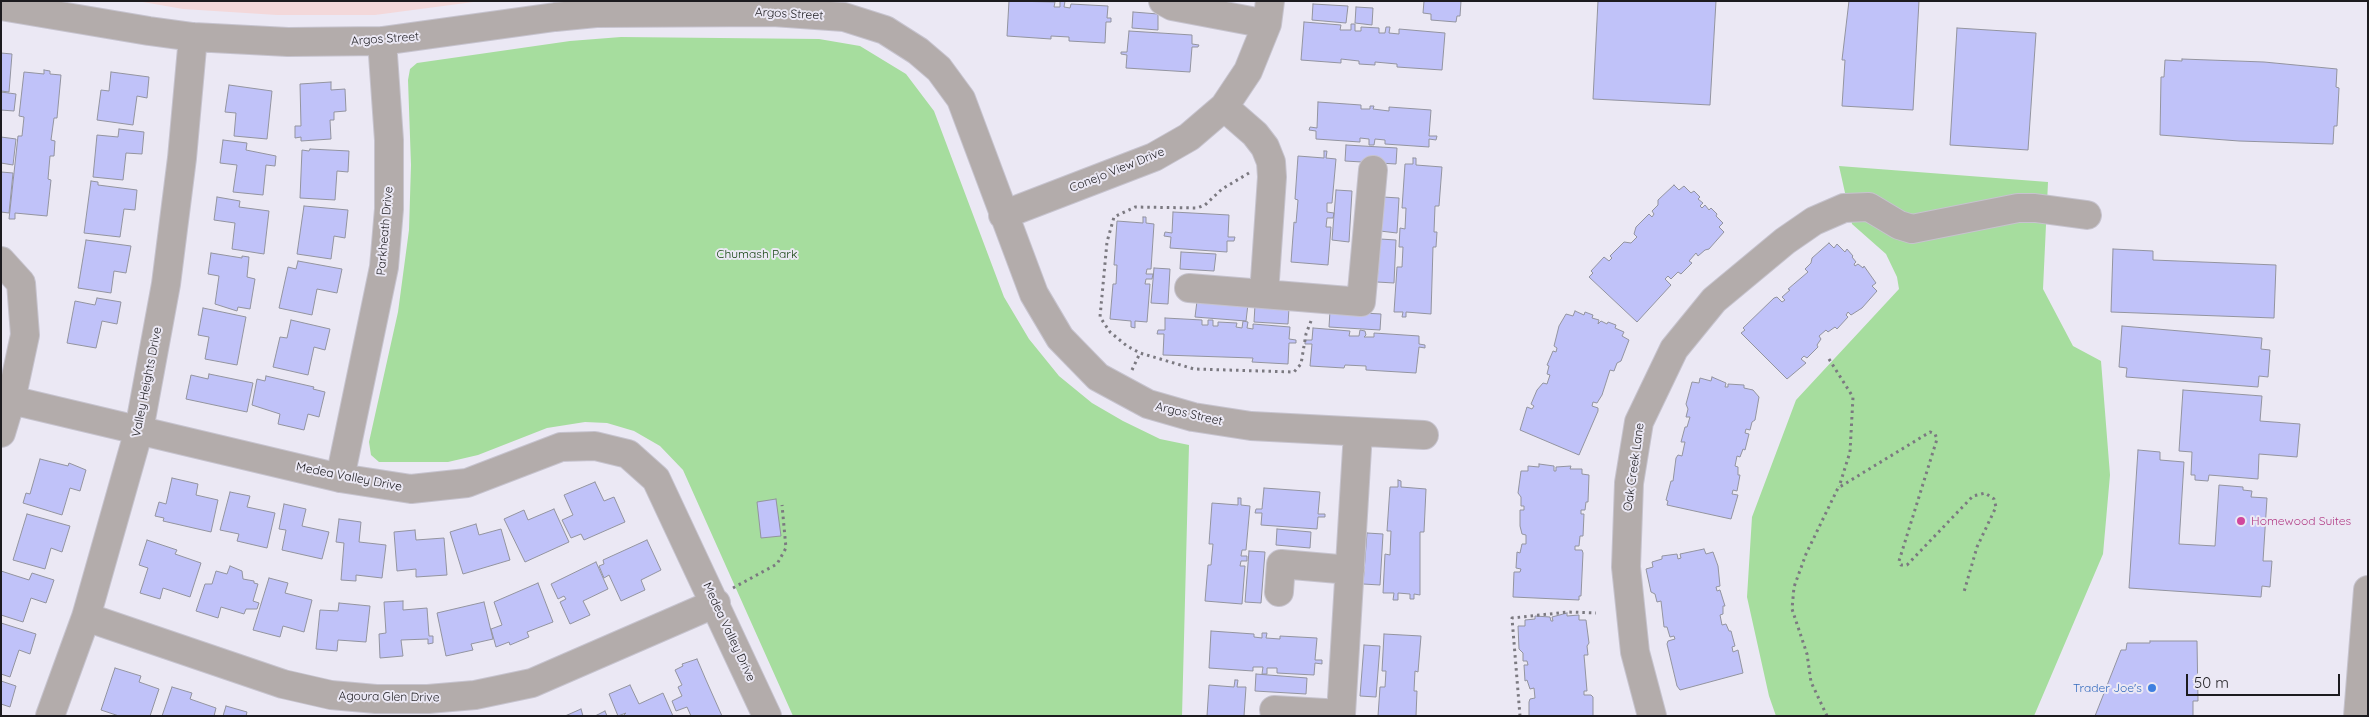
<!DOCTYPE html>
<style>
body{margin:0}
#map{position:relative;width:2369px;height:717px;overflow:hidden;background:#ebe8f4;font-family:Quicksand,sans-serif}
canvas{display:block}
.frame{position:absolute;inset:0;border:2px solid #1c1b1f;pointer-events:none}
.scale{position:absolute;left:2186px;top:674px;width:154px;height:22px;box-sizing:border-box;border:2px solid #1c1b1f;border-top:0;padding-left:6px;font-size:15px;line-height:18px;white-space:nowrap;color:#1c1b1f;-webkit-text-stroke:4px #ebe8f4;paint-order:stroke}
</style>
<div id="map">
<canvas width="2369" height="717"></canvas>
<div class="frame"></div>
<div class="scale">50 m</div>
</div>
<script>
const g = document.querySelector('canvas').getContext('2d');
g.lineJoin = 'round';
function fill(path, color) { g.fillStyle = color; g.fill(path, 'evenodd'); }
const poly = rows => new Path2D(rows.map(r => 'M' + r).join(''));
function strokePath(path, color, width, dash) { g.strokeStyle = color; g.lineWidth = width; g.lineCap = dash ? 'butt' : 'round'; g.setLineDash(dash || []); g.stroke(path); }
function drawText(font, color, halo, rows, align = 'center') {
  g.font = font + ' Quicksand,sans-serif'; g.lineWidth = 4; g.setLineDash([]); g.textBaseline = 'middle'; g.strokeStyle = halo; g.fillStyle = color; for (const [text, x, y, turn = 0] of rows) {
    g.save(); g.translate(x, y); g.rotate((+turn || 0) * Math.PI / 180); g.textAlign = isNaN(turn) ? turn : align; if (halo) g.strokeText(text, 0, 0); g.fillText(text, 0, 0); g.restore();
  }
}
fill(poly([
 [137,1,481,1,375,15,277,15,183,9]
]), '#f3d8da');
fill(poly([
 [621,37,819,39,860,46,906,74,934,111,1004,297,1029,339,1059,376,1092,403,1123,421,1160,439,1189,445,1182,716,793,716,683,470,660,446,634,431,607,423,585,422,547,428,478,455,448,462,379,462,371,455,369,442,398,312,409,230,411,165,408,80,410,69,417,63,570,41],
 [1839,166,2048,182,2043,289,2073,346,2101,361,2110,475,2103,554,2034,716,1776,716,1769,696,1747,597,1752,517,1796,400,1899,289,1897,277,1886,254,1852,224]
]), '#a6dd9e');
const building = poly([
 [1009,1,1055,2,1054,7,1060,7,1060,1,1065,1,1064,7,1070,8,1071,4,1108,6,1107,18,1111,18,1111,22,1106,22,1105,43,1069,41,1069,37,1051,36,1051,39,1007,36,1009,1],
 [1424,1,1461,1,1460,16,1457,16,1456,22,1431,20,1431,14,1423,13,1424,1],
 [1598,1,1716,1,1710,105,1593,99,1598,1],
 [1849,1,1919,1,1913,110,1842,106,1845,60,1842,60,1849,1],
 [1313,4,1348,6,1346,23,1312,20,1313,4],
 [1356,7,1373,8,1372,25,1355,23,1356,7],
 [1133,12,1158,14,1158,30,1132,28,1133,12],
 [1304,22,1341,25,1340,30,1351,30,1351,24,1355,24,1355,31,1361,31,1361,27,1379,28,1379,33,1385,33,1386,27,1390,27,1389,33,1399,34,1399,29,1445,33,1442,70,1397,67,1397,64,1375,62,1375,65,1359,64,1359,61,1341,59,1341,63,1301,60,1304,22],
 [1957,28,2036,33,2028,150,1950,145,1957,28],
 [1129,31,1192,35,1192,44,1199,45,1198,47,1192,47,1190,72,1126,68,1127,55,1121,54,1121,52,1127,52,1129,31],
 [1,53,12,54,9,92,1,91,1,53],
 [2182,59,2264,62,2337,69,2336,87,2339,88,2337,126,2334,126,2333,144,2239,141,2160,135,2161,77,2164,77,2165,60,2182,61,2182,59],
 [44,70,50,71,50,74,61,75,57,118,54,118,51,140,55,141,54,156,50,156,48,179,51,180,47,216,15,213,15,219,9,219,18,136,22,136,24,117,19,116,24,72,44,74,44,70],
 [111,72,149,77,147,98,137,96,133,125,97,120,101,90,109,91,111,72],
 [331,82,331,90,345,89,346,111,334,112,334,120,330,120,331,139,301,141,301,137,295,138,295,126,301,126,300,84,331,82],
 [229,85,272,91,267,139,234,136,236,113,225,112,229,85],
 [1,92,16,94,14,111,1,110,1,92],
 [1318,102,1361,105,1361,109,1370,109,1370,106,1374,106,1373,109,1389,111,1389,107,1431,110,1429,136,1437,136,1436,140,1429,139,1429,147,1385,144,1385,140,1375,139,1374,145,1369,145,1369,139,1360,138,1360,142,1316,139,1316,131,1309,130,1310,127,1317,128,1318,102],
 [119,129,144,132,142,154,126,153,123,180,93,177,97,135,118,137,119,129],
 [1,137,16,139,13,165,1,163,1,137],
 [223,140,247,143,246,150,276,156,275,166,266,165,263,195,233,192,237,165,220,163,223,140],
 [1346,145,1397,148,1396,164,1345,161,1346,145],
 [310,149,349,151,348,172,337,171,335,200,300,198,302,150,309,151,310,149],
 [1324,151,1327,151,1326,158,1336,159,1332,203,1327,203,1327,212,1334,213,1333,218,1327,218,1326,227,1331,227,1328,265,1291,262,1294,222,1296,223,1298,200,1295,199,1298,156,1324,158,1324,151],
 [1413,158,1416,158,1416,165,1442,167,1439,206,1435,206,1434,232,1437,232,1436,247,1433,247,1431,314,1406,312,1406,317,1402,317,1403,312,1394,312,1397,267,1402,267,1403,247,1399,247,1400,228,1405,229,1406,208,1402,208,1405,164,1413,164,1413,158],
 [1,172,13,173,9,213,1,212,1,172],
 [91,181,98,182,98,185,137,190,135,210,124,209,120,237,84,233,91,181],
 [1674,185,1679,190,1684,186,1691,193,1694,191,1700,197,1698,199,1703,203,1700,206,1702,208,1705,205,1709,210,1711,208,1717,214,1716,216,1723,223,1719,227,1724,232,1709,249,1705,250,1698,256,1696,253,1689,261,1692,263,1681,274,1678,272,1671,279,1668,276,1665,279,1671,285,1637,322,1589,277,1593,273,1591,271,1604,257,1609,261,1612,258,1610,256,1624,242,1631,243,1637,237,1634,234,1636,227,1649,214,1652,217,1654,214,1652,211,1658,205,1658,200,1674,185],
 [1336,190,1352,191,1349,242,1332,240,1336,190],
 [217,197,240,201,239,207,269,211,264,254,232,249,235,223,214,220,217,197],
 [1383,197,1399,198,1397,233,1380,231,1383,197],
 [304,206,348,210,345,238,334,236,331,259,297,254,304,206],
 [1173,212,1229,215,1228,237,1235,237,1234,241,1227,241,1227,252,1170,248,1171,237,1164,236,1165,232,1172,233,1173,212],
 [1143,217,1146,217,1146,223,1154,224,1151,269,1147,269,1146,274,1153,274,1152,279,1146,279,1145,284,1150,284,1147,322,1135,321,1135,328,1131,327,1131,321,1110,319,1113,284,1116,284,1117,265,1114,265,1117,221,1143,223,1143,217],
 [1380,239,1396,240,1394,283,1377,282,1380,239],
 [86,240,131,246,126,273,114,271,111,293,78,288,86,240],
 [1829,243,1834,248,1837,244,1845,252,1847,249,1853,256,1852,257,1856,262,1854,264,1855,266,1858,264,1863,268,1864,266,1876,283,1872,286,1877,291,1862,308,1851,315,1848,312,1846,315,1848,317,1837,329,1835,327,1828,332,1826,330,1819,336,1821,339,1817,345,1818,347,1807,358,1804,356,1801,359,1806,363,1787,379,1741,333,1745,330,1743,328,1774,298,1777,297,1782,302,1785,300,1782,297,1790,290,1788,289,1808,272,1805,269,1811,263,1812,258,1829,243],
 [2113,249,2153,251,2153,260,2276,265,2274,318,2111,312,2113,249],
 [1181,252,1216,254,1214,271,1180,269,1181,252],
 [211,253,242,258,242,256,249,257,247,277,255,279,250,309,238,307,237,311,215,304,219,276,208,274,211,253],
 [298,261,342,269,337,293,317,289,312,315,279,308,288,267,296,269,298,261],
 [1154,268,1170,269,1168,304,1151,303,1154,268],
 [97,298,121,302,117,324,102,321,96,348,67,343,75,301,95,305,97,298],
 [1197,301,1248,304,1246,321,1195,317,1197,301],
 [1255,305,1289,308,1288,324,1254,322,1255,305],
 [203,308,246,317,237,365,205,359,209,337,198,335,203,308],
 [1330,311,1381,314,1380,330,1329,327,1330,311],
 [1575,311,1584,315,1585,312,1593,315,1592,318,1599,320,1598,324,1601,321,1607,324,1608,322,1616,325,1615,328,1624,332,1622,336,1629,340,1621,361,1617,363,1614,371,1610,370,1602,395,1597,403,1593,402,1592,406,1598,408,1598,411,1579,455,1520,430,1527,407,1532,409,1534,406,1531,404,1537,390,1543,383,1547,384,1550,375,1547,374,1549,366,1547,365,1553,351,1556,352,1557,348,1554,346,1559,326,1566,314,1573,316,1575,311],
 [1165,318,1202,320,1202,325,1208,325,1208,320,1213,320,1213,326,1218,326,1218,322,1237,323,1236,327,1242,328,1243,321,1248,322,1247,328,1253,329,1253,324,1290,327,1289,339,1296,340,1296,343,1289,343,1288,364,1252,362,1253,358,1163,355,1164,334,1157,334,1158,330,1165,330,1165,318],
 [291,320,330,329,325,350,314,347,308,375,273,367,280,337,287,338,291,320],
 [2122,326,2262,338,2261,349,2270,350,2268,377,2259,376,2258,387,2126,377,2127,368,2119,367,2122,326],
 [1313,328,1350,331,1349,336,1359,336,1360,330,1365,331,1366,335,1364,337,1374,337,1374,333,1419,336,1419,344,1425,345,1425,348,1419,347,1416,373,1366,370,1366,366,1345,365,1344,368,1310,366,1312,344,1305,344,1305,340,1312,340,1313,328],
 [209,374,253,383,247,412,186,399,191,375,208,379,209,374],
 [266,376,314,387,313,389,325,392,319,417,308,414,304,430,278,424,280,414,252,405,257,379,265,381,266,376],
 [1712,377,1726,383,1725,387,1728,387,1728,384,1744,385,1744,388,1753,390,1759,397,1755,420,1752,422,1750,430,1746,429,1745,433,1749,434,1745,450,1743,449,1740,457,1737,456,1735,466,1738,467,1738,475,1740,475,1737,491,1733,490,1732,494,1738,495,1731,519,1667,505,1668,501,1666,500,1671,481,1673,481,1676,458,1678,455,1682,456,1685,442,1681,442,1685,427,1687,427,1690,417,1686,417,1688,409,1686,404,1692,382,1699,383,1700,378,1711,381,1712,377],
 [2183,390,2262,396,2260,421,2300,424,2297,457,2259,454,2258,479,2209,475,2208,481,2195,480,2195,475,2191,475,2192,452,2179,451,2183,390],
 [2138,450,2160,452,2160,460,2184,462,2179,544,2215,546,2219,485,2243,487,2243,490,2252,491,2251,497,2267,498,2263,561,2272,561,2270,587,2262,586,2261,597,2129,588,2138,450],
 [40,459,68,466,69,463,86,470,80,491,70,488,62,515,23,503,26,493,30,494,40,459],
 [1539,464,1554,466,1554,471,1556,471,1556,467,1571,466,1570,469,1582,469,1582,474,1589,475,1588,502,1586,502,1585,510,1581,510,1581,514,1584,514,1583,536,1580,536,1579,546,1575,546,1575,550,1582,550,1583,553,1581,596,1579,596,1579,600,1513,597,1514,572,1520,572,1521,569,1516,568,1517,552,1520,553,1522,544,1526,544,1526,535,1522,534,1520,526,1520,510,1524,510,1524,506,1521,506,1521,497,1518,493,1521,471,1528,471,1528,466,1539,467,1539,464],
 [172,478,198,484,196,495,218,500,211,532,163,521,164,518,155,516,159,502,166,504,172,478],
 [1398,480,1401,481,1401,487,1426,489,1424,532,1420,532,1420,595,1414,594,1414,599,1410,599,1410,594,1398,593,1398,600,1393,600,1394,593,1383,593,1385,554,1390,555,1391,531,1387,531,1390,487,1398,487,1398,480],
 [595,482,604,501,614,497,625,522,584,540,581,534,571,538,562,520,573,515,564,495,595,482],
 [1264,488,1320,492,1318,514,1325,514,1325,517,1318,517,1317,529,1261,525,1262,513,1255,513,1256,509,1262,509,1264,488],
 [230,492,250,496,247,507,275,513,267,548,237,541,239,534,220,530,230,492],
 [1238,498,1241,498,1241,505,1250,506,1246,550,1242,550,1241,556,1247,556,1247,561,1241,561,1240,566,1245,566,1242,604,1205,601,1208,565,1211,565,1213,544,1209,544,1212,503,1238,505,1238,498],
 [776,499,781,536,761,538,757,502,776,499],
 [284,504,306,509,302,526,329,532,322,559,282,550,286,530,279,529,284,504],
 [554,509,569,542,525,562,504,519,524,510,528,520,554,509],
 [27,514,70,526,62,552,51,548,45,569,13,560,27,514],
 [339,519,361,522,359,542,386,545,382,578,356,575,356,581,341,580,344,543,336,542,339,519],
 [476,524,479,535,501,529,510,560,463,574,450,532,476,524],
 [1277,529,1311,532,1310,548,1276,545,1277,529],
 [415,530,416,540,444,538,447,575,416,577,416,569,397,571,394,532,415,530],
 [1367,533,1383,534,1380,585,1363,584,1367,533],
 [147,540,177,550,175,554,201,563,190,597,163,588,160,599,140,593,148,568,139,565,147,540],
 [647,540,661,570,641,580,645,590,621,601,609,575,604,578,599,566,604,564,603,560,647,540],
 [1704,549,1706,554,1713,552,1718,566,1720,586,1716,587,1717,591,1720,590,1725,606,1723,606,1723,614,1720,615,1722,625,1726,624,1729,631,1731,631,1735,646,1732,647,1733,652,1738,650,1743,673,1680,690,1677,686,1667,644,1668,641,1675,639,1674,636,1670,637,1667,627,1664,627,1661,601,1657,602,1655,594,1651,592,1646,569,1653,567,1652,562,1662,559,1662,556,1677,554,1678,559,1681,558,1680,554,1704,549],
 [1249,551,1265,552,1261,603,1245,602,1249,551],
 [596,562,608,589,583,601,590,615,570,624,560,602,566,599,564,596,558,599,551,584,596,562],
 [230,566,242,571,243,579,254,581,254,583,258,584,253,601,259,603,257,609,246,609,244,614,221,607,218,618,196,611,205,584,212,584,216,571,227,574,230,566],
 [1,571,29,580,32,573,54,580,46,603,31,598,23,622,1,615,1,571],
 [269,578,288,583,285,593,312,600,304,632,283,626,280,637,253,630,269,578],
 [538,583,553,622,527,632,529,637,510,645,509,642,496,647,491,629,502,625,494,602,538,583],
 [403,601,403,610,427,608,429,636,433,636,433,643,428,644,428,639,401,640,403,656,380,658,379,634,386,633,384,602,403,601],
 [484,602,493,639,471,644,473,650,446,656,437,613,484,602],
 [339,603,370,606,366,642,338,640,337,651,316,649,320,610,338,611,339,603],
 [1567,613,1567,616,1579,615,1579,620,1586,620,1589,643,1587,646,1588,655,1584,655,1587,691,1584,691,1584,695,1591,695,1593,697,1593,716,1529,716,1529,702,1530,699,1535,698,1534,688,1530,689,1527,680,1525,681,1524,665,1528,665,1527,661,1523,661,1523,653,1519,649,1518,626,1525,626,1525,620,1535,619,1535,616,1550,617,1551,621,1553,621,1552,617,1567,613],
 [1,623,36,634,30,654,19,650,10,677,1,674,1,623],
 [1211,631,1254,634,1254,637,1262,638,1262,633,1267,633,1266,638,1280,639,1280,636,1317,638,1315,660,1322,660,1322,664,1315,663,1314,675,1277,673,1277,668,1267,668,1267,674,1262,674,1263,667,1253,667,1253,671,1209,668,1211,631],
 [1384,634,1421,636,1418,672,1415,671,1414,691,1417,691,1416,716,1378,716,1380,687,1385,687,1386,671,1382,671,1384,634],
 [2150,641,2197,641,2198,701,2193,701,2193,716,2095,716,2121,650,2126,650,2127,643,2150,643,2150,641],
 [1364,645,1380,646,1376,697,1360,696,1364,645],
 [697,659,706,680,722,716,691,716,687,707,676,711,672,701,682,696,678,687,682,685,675,670,683,666,682,664,697,659],
 [115,668,141,676,139,682,159,689,150,716,119,716,101,710,115,668],
 [1256,674,1307,678,1306,694,1255,691,1256,674],
 [1235,680,1238,680,1237,687,1246,687,1244,716,1207,716,1209,685,1234,687,1235,680],
 [1,681,16,686,10,707,1,704,1,681],
 [630,685,639,704,663,693,673,716,623,716,626,713,618,716,609,694,630,685],
 [172,687,192,693,190,699,216,708,214,716,162,716,172,687],
 [226,706,247,712,246,716,223,716,226,706],
 [581,709,583,716,565,716,581,709],
 [605,711,607,716,595,716,605,711]
]);
fill(building, '#c0c2f9');
strokePath(building, '#93949f', 1);
const minor = poly([
 [1163,1,1172,6,1267,24],
 [1,6,149,31,193,37,288,42,382,41,555,17,596,13,773,12,844,17,885,30,918,51,939,69,961,99,1034,294,1060,338,1098,377,1148,404,1193,417,1251,426,1424,435],
 [1224,107,1255,134,1265,147,1271,162,1272,177,1264,294],
 [1003,215,1154,157,1189,137,1224,107,1248,71,1267,24,1270,1],
 [1,261,21,283,25,335,11,400,1,433],
 [1189,288,1361,302,1373,170],
 [11,400,340,478,411,489,467,483,561,447,595,446,628,454,656,479,767,716],
 [340,478,384,267,389,209,389,140,382,41],
 [1279,592,1281,564,1350,570],
 [86,617,283,684,331,695,376,699,428,699,475,695,532,683,716,603],
 [1274,710,1341,714,1358,432],
 [50,716,86,617,139,430,166,284,182,158,193,37],
 [1652,716,1635,652,1626,567,1629,483,1639,422,1674,349,1714,300,1785,241,1814,221,1844,208,1869,207,1899,225,1912,229,2018,208,2035,208,2087,215],
 [2358,716,2368,590]
]);
strokePath(minor, '#c6c3ce', 30);
strokePath(poly([
 [1249,173,1222,189,1205,205,1197,208,1135,207,1114,217,1107,242,1100,317,1110,332,1127,346,1140,353,1194,369,1294,372,1301,364,1306,334,1311,321],
 [1829,359,1853,397,1850,452,1839,487],
 [1132,370,1140,353],
 [733,588,777,564,786,548,782,505],
 [1520,716,1512,618,1568,612,1596,613],
 [1827,716,1811,682,1807,654,1792,609,1794,587,1806,554,1838,488,1930,432,1935,434,1937,439,1899,561,1901,565,1907,565,1973,496,1985,493,1994,499,1996,507,1977,547,1964,592]
]), '#7b7980', 3, [2.5, 4]);
strokePath(minor, '#b3acab', 28);
for (const [x, y, r, color] of [
 [2241,521,5,"#d1479c"],
 [2152,688,5,"#3f7fe0"]
]) { const dot = new Path2D(); dot.arc(x, y, r, 0, 2 * Math.PI); g.fillStyle = color; g.fill(dot); strokePath(dot, '#ebe8f4', 2); }
drawText('12px', '#1c1b1f', '#ebe8f4', [
 ["Argos Street",789,14,3],
 ["Argos Street",385,39,-4],
 ["Conejo View Drive",1117,170,-22],
 ["Parkheath Drive",385,231,-85],
 ["Valley Heights Drive",147,382,-79],
 ["Argos Street",1189,414,13],
 ["Oak Creek Lane",1634,467,-82],
 ["Medea Valley Drive",349,477,11],
 ["Medea Valley Drive",729,632,65],
 ["Agoura Glen Drive",389,697,1]
]);
drawText('12px', '#103f0b', '#ebe8f4', [
 ["Chumash Park",757,254]
]);
drawText('12px', '#b23c85', '#ebe8f4', [
 ["Homewood Suites",2251,521]
], 'left');
drawText('12px', '#366cbe', '#ebe8f4', [
 ["Trader Joe's",2142,688]
], 'right');
</script>
